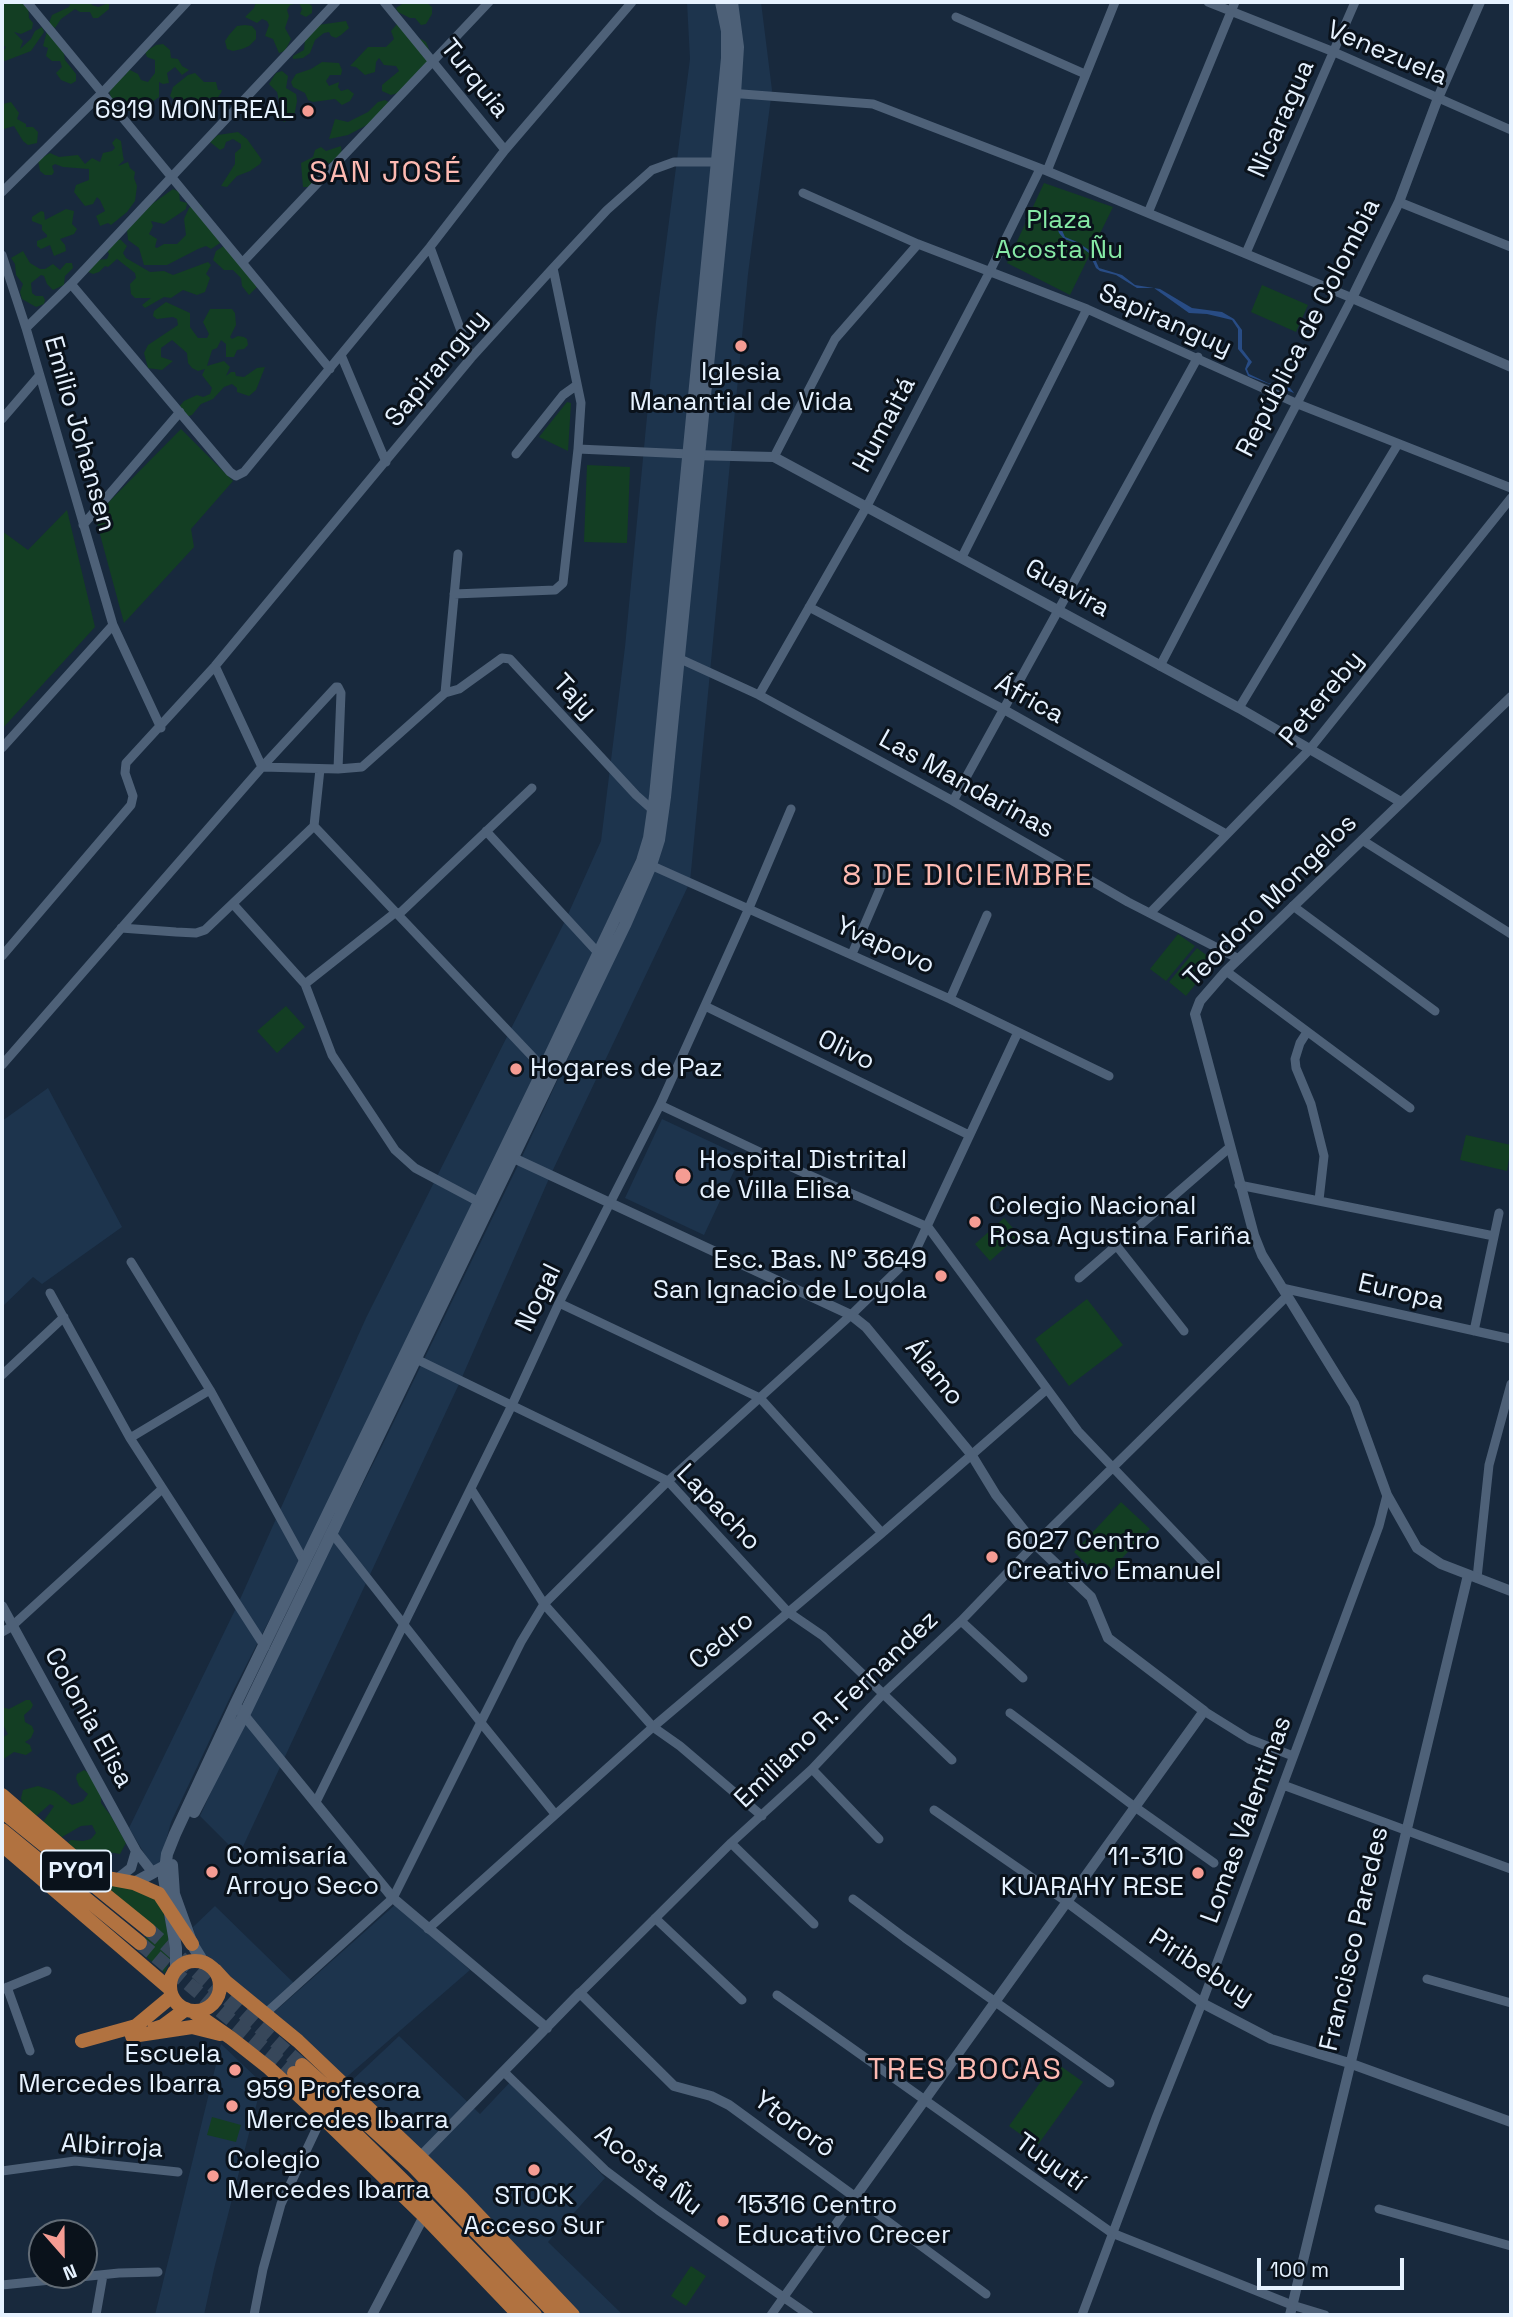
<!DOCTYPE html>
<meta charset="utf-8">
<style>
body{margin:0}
#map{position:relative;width:1513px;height:2317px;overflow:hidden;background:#18293d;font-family:"Space Grotesk",sans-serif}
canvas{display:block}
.frame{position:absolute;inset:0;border:4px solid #e6f2ff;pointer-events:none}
.north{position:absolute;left:28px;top:2219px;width:70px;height:70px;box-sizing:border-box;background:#0a121b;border:2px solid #626c76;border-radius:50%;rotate:159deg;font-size:19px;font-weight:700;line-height:28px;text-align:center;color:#e6f2ff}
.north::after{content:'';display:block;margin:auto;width:24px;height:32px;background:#f59c93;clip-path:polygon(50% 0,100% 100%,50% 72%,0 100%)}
.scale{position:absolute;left:1257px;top:2258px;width:147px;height:32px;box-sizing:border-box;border:4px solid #e6f2ff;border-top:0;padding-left:9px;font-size:21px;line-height:24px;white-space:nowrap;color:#e6f2ff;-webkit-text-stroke:5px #0a121b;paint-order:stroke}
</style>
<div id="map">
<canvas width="1513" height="2317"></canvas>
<div class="frame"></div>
<div class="north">N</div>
<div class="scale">100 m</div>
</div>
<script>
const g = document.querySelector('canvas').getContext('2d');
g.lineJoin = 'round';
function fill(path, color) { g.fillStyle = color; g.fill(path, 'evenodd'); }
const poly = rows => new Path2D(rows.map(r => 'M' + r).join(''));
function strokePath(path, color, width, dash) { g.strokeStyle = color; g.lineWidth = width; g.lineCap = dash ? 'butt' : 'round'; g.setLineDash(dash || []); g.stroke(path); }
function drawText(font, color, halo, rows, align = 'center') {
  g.font = font + ' "Space Grotesk",sans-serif'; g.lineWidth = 6; g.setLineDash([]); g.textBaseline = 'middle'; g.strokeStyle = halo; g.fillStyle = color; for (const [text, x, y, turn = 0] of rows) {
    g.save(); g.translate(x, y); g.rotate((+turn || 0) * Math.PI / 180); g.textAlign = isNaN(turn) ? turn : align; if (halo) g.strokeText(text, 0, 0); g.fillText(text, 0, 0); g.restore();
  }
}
fill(poly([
 [687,2,719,2,725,43,645,840,484,1185,339,1484,234,1689,171,1822,159,1867,153,1868,129,1828,237,1606,366,1318,565,921,601,841,625,647,656,322,690,59],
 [734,2,761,2,772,90,748,274,690,882,551,1174,459,1384,239,1855,200,1816,251,1705,381,1448,520,1161,655,869,654,867],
 [48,1088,122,1227,42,1284,33,1277,2,1307,2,1121],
 [662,1119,741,1156,704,1235,625,1198],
 [396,1904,470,1970,342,2081,272,2014],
 [215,1906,299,1988,268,2013,204,1958,197,1942,193,1927],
 [399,2036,480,2114,512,2080,605,2178,548,2242,623,2315,576,2315,346,2086],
 [221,2044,262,2083,214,2269,204,2315,155,2315]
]), '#1d344d');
fill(poly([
 [2,2,25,2,28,5,29,18,33,23,32,29,21,34,14,32,23,41,20,49,31,39,35,31,42,27,44,32,31,51,5,61,2,59,2,53,6,47,2,45],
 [71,2,90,2,92,5,98,7,109,3,109,9,98,18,93,18,90,12,80,12,75,9,61,19,55,28,51,26,49,23,52,15,69,7],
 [256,2,274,4,275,2,307,2,312,6,312,13,306,17,300,14,302,9,299,3,290,5,287,10,289,16,285,28,291,39,285,51,279,53,273,39,265,36,269,25,267,21,262,19,257,23,245,17,254,8],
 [405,2,427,3,432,7,432,14,426,24,421,25,415,18,410,18,398,12,396,8],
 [346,21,349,28,341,35,336,38,331,36,329,32,324,33,315,40,310,53,303,58,293,59,293,56,304,50,305,40,318,25],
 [397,24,408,35,407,38,421,39,426,42,432,57,398,93,391,95,382,91,382,85,399,71,396,66,384,65,379,58,376,62,375,72,365,75,356,67,350,66,368,47,386,47,394,39,391,31],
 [245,25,252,26,256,31,256,39,249,46,242,49,233,51,227,49,225,41,229,35,237,26],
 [47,31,63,49,65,60,76,74,76,81,71,84,61,80,56,73,62,67,60,61,52,61,46,56,48,48,43,46],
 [163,44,170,50,171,58,178,59,182,66,189,70,182,75,175,67,167,73,169,83,163,84,159,82,159,97,152,102,152,109,148,113,129,111,125,107,126,103,111,98,109,90,120,77,126,75,126,71,130,70,138,74,141,80,148,82,155,73,155,60,147,57,145,52,156,45],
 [322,62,339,63,342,70,341,75,330,75,326,81,329,86,339,82,338,87,341,91,348,89,354,94,350,101,342,105,335,99,313,102,308,100,305,93,293,87,291,82,296,74,311,69],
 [282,71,288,76,286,88,296,94,297,101,294,117,284,122,281,117,284,109,280,105,277,92,269,84,276,73],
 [195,73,204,82,216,82,218,90,222,90,221,93,216,100,208,98,199,102,174,100,170,96,173,87,188,75],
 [385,100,390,103,380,116,365,126,348,135,329,139,335,119,348,122,368,112,378,102],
 [11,102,19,113,17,119,26,124,26,127,33,127,38,132,37,143,28,145,23,141,14,126,4,129,2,133,2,109,3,104],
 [238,132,247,139,262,160,260,164,250,171,237,176,227,187,221,186,235,164,235,153,241,148,241,144,233,139,226,142,224,148,220,150,210,142,218,135],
 [116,138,121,141,123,156,124,160,118,166,128,162,130,168,135,172,134,178,137,186,135,201,127,212,111,225,108,223,100,226,96,216,105,211,100,200,97,197,93,204,85,206,74,192,76,185,89,180,89,169,63,167,55,164,52,166,54,172,52,175,45,175,40,171,38,160,50,153,59,157,78,155,85,164,92,158,100,162,103,153,112,151,115,148,112,143],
 [341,146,342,155,331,163,312,166,311,173,316,182,309,187,303,187,301,163,313,157,315,150,321,147,326,151],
 [1044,183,1113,207,1070,295,1007,263],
 [173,189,179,192,180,201,187,203,186,209,164,224,151,221,153,226,149,234,157,239,155,247,157,248,164,244,177,244,186,235,184,219,189,208,195,203,201,205,217,233,220,243,211,249,206,246,198,249,167,265,144,265,139,248,128,240,127,230,152,204],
 [66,209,74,211,72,224,77,229,74,234,60,239,65,245,66,251,54,256,50,245,41,249,37,246,37,241,47,237,47,235,42,230,42,225,32,221,32,217,41,211,44,212,45,220],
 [114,239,121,240,127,246,123,253,126,258,150,272,164,271,173,275,208,262,211,265,206,274,210,278,205,292,197,295,183,290,171,298,164,297,145,308,142,305,151,298,135,298,131,294,130,284,136,278,135,273,117,259,108,267,105,266,99,272,93,274,86,271,98,260,107,259,109,254,106,249],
 [225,245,258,286,249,295,242,286,241,278,233,270,224,270,213,260,216,251],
 [23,251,30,263,40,269,45,269,53,264,60,270,66,263,72,263,73,268,65,276,64,285,53,290,47,284,44,276,41,275,31,283,32,293,36,296,43,296,45,300,44,304,36,307,22,299,20,292,23,284,16,275,15,264,11,258],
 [1262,285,1308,305,1296,332,1251,312],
 [166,302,190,313,190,327,198,338,207,338,209,334,203,322,210,309,232,309,235,313,236,325,230,337,232,339,238,336,244,337,247,339,248,345,244,349,237,350,234,357,226,357,226,344,221,340,217,348,212,350,207,366,224,361,230,367,226,376,231,372,235,372,236,376,244,377,257,368,265,367,256,390,249,396,237,392,237,388,232,384,224,387,213,399,201,404,192,415,186,417,178,408,184,401,197,395,203,397,210,394,212,388,202,375,205,369,198,371,192,368,188,363,187,353,172,340,161,348,161,357,173,361,162,370,148,368,144,353,148,345,178,325,177,319,173,317,157,319,153,316,154,311],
 [567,402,571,403,568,451,539,437],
 [181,429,233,481,191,529,194,547,124,623,95,516],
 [587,465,630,467,627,543,584,542],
 [67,510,95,627,2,729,2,531,28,550],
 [1178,934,1195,946,1166,981,1150,969],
 [1197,948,1214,961,1186,996,1169,982],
 [286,1006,305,1027,277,1053,257,1031],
 [1466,1135,1511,1145,1507,1171,1460,1160],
 [1004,1218,1019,1235,990,1261,975,1244],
 [1087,1299,1123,1345,1069,1386,1035,1339],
 [1121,1502,1150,1529,1102,1579,1074,1552],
 [26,1700,30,1700,33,1705,31,1709,24,1715,25,1722,32,1726,34,1731,31,1738,25,1742,30,1745,32,1751,26,1755,14,1752,2,1760,2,1738,8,1734,2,1723,2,1707,9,1709],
 [84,1770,94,1776,101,1795,101,1803,111,1816,126,1843,120,1854,103,1851,90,1867,68,1842,71,1840,83,1841,91,1839,96,1833,92,1825,81,1826,62,1837,49,1837,43,1822,54,1806,50,1804,35,1817,23,1806,21,1798,23,1790,38,1786,54,1791,72,1805,83,1801,88,1794,79,1786,76,1778,77,1774],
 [113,1880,160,1898,168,1933,170,1959,165,1973,137,1949,154,1927,101,1882],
 [1055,2062,1083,2082,1037,2146,1009,2126],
 [212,2117,241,2125,236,2142,207,2135],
 [691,2266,706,2276,686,2306,671,2296]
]), '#133e23');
fill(poly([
 [1050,213,1056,217,1065,237,1077,242,1092,252,1099,268,1122,275,1135,285,1160,289,1192,308,1222,312,1234,319,1242,330,1242,349,1252,362,1247,369,1249,374,1268,383,1290,388,1294,393,1248,376,1245,369,1248,361,1238,349,1238,329,1232,320,1207,314,1189,313,1154,288,1137,288,1116,275,1100,271,1096,268,1089,253,1076,243,1064,239,1059,233,1054,218,1040,215,1025,219,1026,217]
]), '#284c85');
strokePath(poly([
 [149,1930,302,2065],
 [140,1943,294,2073]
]), '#37475a', 14, [14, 7]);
strokePath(poly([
 [27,2,330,369],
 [384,2,505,150],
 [1208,2,1334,52,1511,130],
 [956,17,1085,74],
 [729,93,873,104,1047,171,1352,298,1160,666],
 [1047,171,1115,2],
 [2,192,103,92,187,2],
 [803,193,918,244,1087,309,1298,404,1511,488],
 [1399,202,1511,247],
 [1148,213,1235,2],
 [430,247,471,358],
 [1246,253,1355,2],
 [2,255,26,328,113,625,161,728],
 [243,262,489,2],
 [71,284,230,472,236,476,244,472,430,247,505,150,632,2],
 [26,328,71,284,336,2],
 [341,355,386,462],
 [2,419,39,376],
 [578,449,689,454],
 [516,454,563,395,577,385],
 [774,457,835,339,918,244],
 [83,525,180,412],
 [962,557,1087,309],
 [454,594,555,590,563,583,578,449,581,403,553,268],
 [809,607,1003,709,1226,834],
 [676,657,759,695,953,801,1128,902,1239,959],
 [215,666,262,767],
 [445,693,459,689,502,658,510,659,636,795,655,812],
 [759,695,867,506,989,273,1040,169],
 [1239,708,1398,444],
 [2,748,113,625],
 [262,767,338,769,362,767,445,693,458,554],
 [953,801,1198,357],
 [314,826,546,1071],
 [486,831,601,956],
 [1362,840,1511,934],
 [646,863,950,999,1109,1076],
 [233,904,305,984,332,1055,395,1150,415,1168,479,1202],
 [1293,906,1435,1011],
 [1150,913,1309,750,1511,498],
 [398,915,532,788],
 [121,928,176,932,196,933,205,930,314,826,320,769],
 [852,954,889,868],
 [2,956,131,805,133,796,125,773,126,763,215,666,471,358,553,268,607,210,652,170,674,162,722,162],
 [1226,971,1410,1108],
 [305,984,396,912],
 [950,999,987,915],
 [705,1006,969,1135],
 [1307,1032,1300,1043,1295,1059,1296,1068,1311,1104,1324,1156,1319,1200],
 [2,1065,262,767,336,687,338,687,341,693,338,769],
 [660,1105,800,1171,928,1227,1078,1431,1207,1566],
 [1239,1185,1494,1236],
 [1116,1245,1184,1331],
 [131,1262,210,1390,305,1563],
 [1079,1278,1229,1148],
 [1282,1288,1511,1339],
 [50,1293,130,1438,265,1647],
 [559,1303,760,1398,882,1533],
 [1474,1331,1499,1213],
 [412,1357,668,1481,788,1612,823,1636,952,1760],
 [2,1375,64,1317],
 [130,1438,210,1390],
 [471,1489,544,1604,653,1727,680,1746,762,1816],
 [331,1532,482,1724,555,1814],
 [1477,1578,1489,1465,1511,1384],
 [961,1621,1023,1678],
 [2,1632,11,1627,162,1489],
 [1204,1711,1249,1739,1293,1756],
 [1010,1713,1135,1807,1214,1863],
 [812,1769,879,1839],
 [1283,1785,1511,1869],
 [316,1802,512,1405,559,1303,660,1105,749,908,791,809],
 [934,1810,1067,1902],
 [731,1843,814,1924],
 [853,1899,905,1938,1110,2083],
 [655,1918,742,2000],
 [428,1929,653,1727,882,1533,1047,1389],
 [1427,1979,1511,2003],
 [7,1987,30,2051],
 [3,1989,47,1971],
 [580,1993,731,1843,812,1769,884,1693,961,1621,1035,1544,1287,1296],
 [777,1995,1112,2233,1292,2305,1325,2315],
 [266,2013,393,1898,521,1642,544,1604,668,1481,851,1315,914,1254,1018,1032],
 [504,2072,605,2170,658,2210,809,2315],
 [2,2171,75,2161,178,2172],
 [1379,2209,1511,2246],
 [2,2285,119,2273,158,2272],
 [96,2315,103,2275],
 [254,2315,263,2269,281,2204,322,2117],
 [771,2315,855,2197,986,2294],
 [1082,2315,1156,2118,1202,2003,1379,1526,1387,1495]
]), '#4e6178', 9);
strokePath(poly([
 [1480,2,1438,98,1399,202,1352,298,1511,367],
 [691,455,774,457,1239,708,1401,802],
 [1511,697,1226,971,1200,1001,1195,1014,1254,1235,1262,1255,1354,1404,1387,1495,1417,1548,1441,1564,1511,1591],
 [2,1606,136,1851,153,1873],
 [239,1709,393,1898,547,2028],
 [117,1879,131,1868,136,1851],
 [1067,1902,1202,2003,1271,2039,1349,2063,1511,2122],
 [420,2157,580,1993,674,2086,711,2096,729,2105,855,2197,1204,1711,1108,1638,1091,1597,1035,1544,996,1495,971,1454,866,1327,851,1315,507,1155],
 [372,2315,424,2216],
 [1290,2315,1468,1575]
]), '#4e6178', 10);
strokePath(poly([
 [194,1812,244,1715,625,925,651,865,659,840,665,797,735,94,738,47,732,2],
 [172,1865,174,1894,192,1944,203,1962],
 [134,1883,165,1866],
 [176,1969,176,1948,164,1878,167,1854,175,1834,236,1703,544,1068,642,861,649,838,655,796,727,58,727,31,721,2]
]), '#4e6178', 12);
strokePath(poly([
 [2,1795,96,1876,134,1883,159,1894,192,1944],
 [2,1811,149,1930],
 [2,1830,140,1943],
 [2,1845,170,1989],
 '170 1986a25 25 0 1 1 50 0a25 25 0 1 1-50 0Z',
 [215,1970,226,1982,298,2041,420,2157,462,2198,573,2315],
 [192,2011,231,2038,269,2068,322,2117,424,2216,519,2315],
 [154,2029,163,2026,186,2009],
 [132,2036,192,2027,220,2034],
 [82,2041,136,2026,172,1996],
 [302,2065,412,2165,556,2315],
 [294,2073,431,2208,535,2315]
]), '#b17240', 14);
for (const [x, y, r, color] of [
 [308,111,7,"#f59c93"],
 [741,346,7,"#f59c93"],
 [516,1069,7,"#f59c93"],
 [683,1176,9,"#f59c93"],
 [975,1222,7,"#f59c93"],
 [941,1276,7,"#f59c93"],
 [992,1557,7,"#f59c93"],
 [212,1872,7,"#f59c93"],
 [1198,1873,7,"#f59c93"],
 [235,2070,7,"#f59c93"],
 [232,2106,7,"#f59c93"],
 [534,2170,7,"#f59c93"],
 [213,2176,7,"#f59c93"],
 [723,2221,7,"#f59c93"]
]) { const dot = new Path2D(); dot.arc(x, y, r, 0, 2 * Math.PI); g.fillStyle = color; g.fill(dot); strokePath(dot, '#0a121b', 2.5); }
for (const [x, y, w] of [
 [76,1871,70]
]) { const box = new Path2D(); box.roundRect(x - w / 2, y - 20.5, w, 41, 5); g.fillStyle = '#0a121b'; g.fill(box); strokePath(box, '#e6f2ff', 2); }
drawText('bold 24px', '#e6f2ff', null, [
 ["PY01",76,1871]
]);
drawText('26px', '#e6f2ff', '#0a121b', [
 ["Venezuela",1387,54,23],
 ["Turquia",474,79,51],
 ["Nicaragua",1282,119,-66],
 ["Sapiranguy",1165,321,24],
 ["República de Colombia",1309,328,-63],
 ["Sapiranguy",437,369,-50],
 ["Humaitá",885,425,-62],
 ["Emilio Johansen",79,434,74],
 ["Guavira",1067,589,29],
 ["Tajy",574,697,47],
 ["Petereby",1322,699,-50],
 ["África",1029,700,29],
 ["Las Mandarinas",966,785,29],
 ["Teodoro Mongelos",1271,901,-45],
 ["Yvapovo",885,946,24],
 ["Olivo",846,1051,26],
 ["Europa",1401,1293,13],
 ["Nogal",539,1298,-64],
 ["Álamo",934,1373,51],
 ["Lapacho",718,1508,46],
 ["Cedro",722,1641,-40],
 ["Emiliano R. Fernandez",837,1710,-44],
 ["Colonia Elisa",88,1718,61],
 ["Lomas Valentinas",1247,1820,-70],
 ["Francisco Paredes",1355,1939,-77],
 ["Piribebuy",1201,1968,33],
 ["Ytororô",794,2125,36],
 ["Albirroja",112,2147,3],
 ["Tuyutí",1050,2163,36],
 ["Acosta Ñu",648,2171,38]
]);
drawText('26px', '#e6f2ff', '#0a121b', [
 ["6919 MONTREAL",294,111,"right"],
 ["Iglesia",741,373,"center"],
 ["Manantial de Vida",741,403,"center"],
 ["Hogares de Paz",530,1069],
 ["Hospital Distrital",699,1161],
 ["de Villa Elisa",699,1191],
 ["Colegio Nacional",989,1207],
 ["Rosa Agustina Fariña",989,1237],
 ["Esc. Bas. N° 3649",927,1261,"right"],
 ["San Ignacio de Loyola",927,1291,"right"],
 ["6027 Centro",1006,1542],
 ["Creativo Emanuel",1006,1572],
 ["Comisaría",226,1857],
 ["Arroyo Seco",226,1887],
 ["11-310",1184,1858,"right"],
 ["KUARAHY RESE",1184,1888,"right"],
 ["Escuela",221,2055,"right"],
 ["Mercedes Ibarra",221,2085,"right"],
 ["959 Profesora",246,2091],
 ["Mercedes Ibarra",246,2121],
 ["Colegio",227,2161],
 ["Mercedes Ibarra",227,2191],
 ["STOCK",534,2197,"center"],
 ["Acceso Sur",534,2227,"center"],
 ["15316 Centro",737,2206],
 ["Educativo Crecer",737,2236]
], 'left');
drawText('26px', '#86eaa6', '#0a121b', [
 ["Plaza",1059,221],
 ["Acosta Ñu",1059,251]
]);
g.letterSpacing = '2px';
drawText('30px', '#febab2', '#0a121b', [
 ["SAN JOSÉ",386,174],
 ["8 DE DICIEMBRE",968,877],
 ["TRES BOCAS",965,2071]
]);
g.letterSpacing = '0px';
</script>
